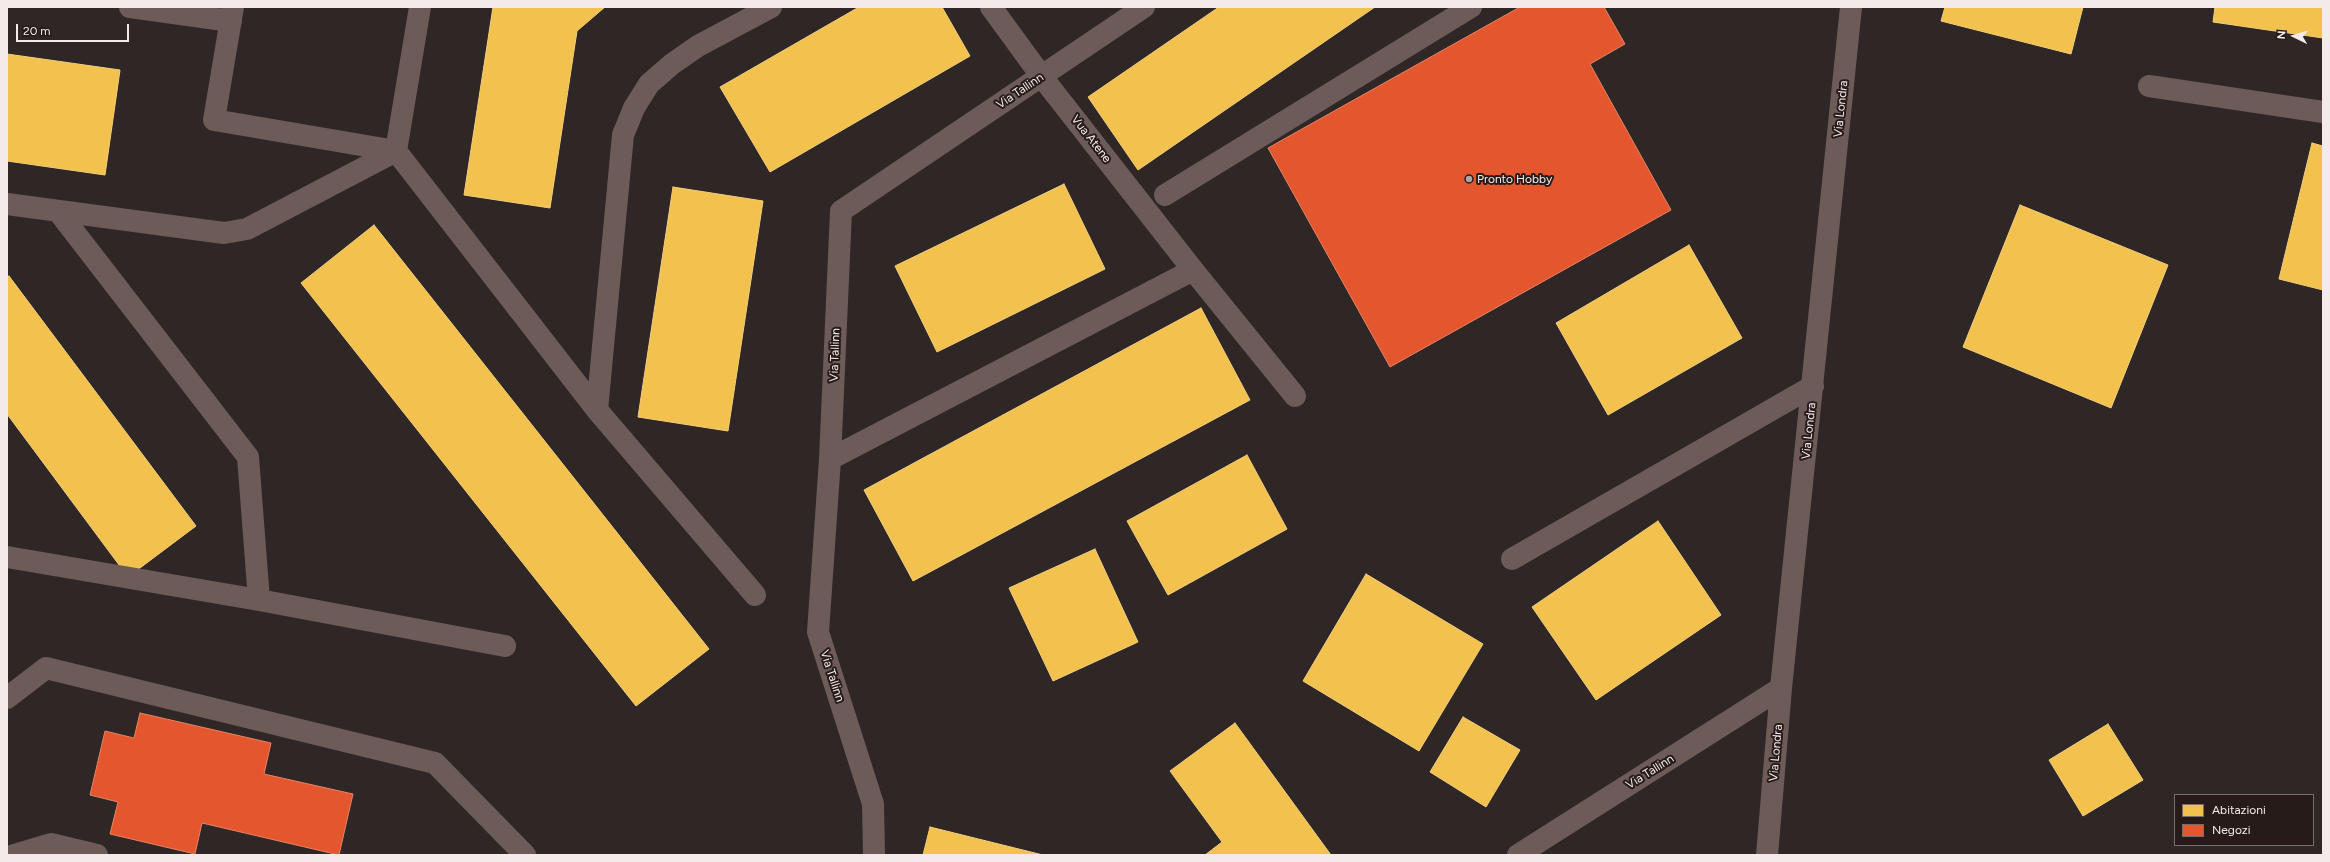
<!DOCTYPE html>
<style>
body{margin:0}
#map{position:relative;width:2330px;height:862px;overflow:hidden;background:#2e2726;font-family:Figtree,sans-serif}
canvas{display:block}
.frame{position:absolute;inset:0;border:8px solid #f3ebea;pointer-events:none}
.legend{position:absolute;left:2174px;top:794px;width:140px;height:52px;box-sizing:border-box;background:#271b1a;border:1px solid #796e6d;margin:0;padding:5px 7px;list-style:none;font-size:12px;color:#f3ebea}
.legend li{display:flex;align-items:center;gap:8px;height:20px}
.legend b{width:20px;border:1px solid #796e6d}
.north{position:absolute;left:2274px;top:16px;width:40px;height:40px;-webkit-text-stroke:3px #271b1a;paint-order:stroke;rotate:275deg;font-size:11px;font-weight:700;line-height:16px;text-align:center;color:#f3ebea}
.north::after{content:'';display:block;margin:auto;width:14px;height:18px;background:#f3ebea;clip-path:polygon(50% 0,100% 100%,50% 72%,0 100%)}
.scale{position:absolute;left:16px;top:24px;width:113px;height:18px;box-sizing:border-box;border:2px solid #f3ebea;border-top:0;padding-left:5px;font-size:12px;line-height:14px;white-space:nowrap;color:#f3ebea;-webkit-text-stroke:3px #271b1a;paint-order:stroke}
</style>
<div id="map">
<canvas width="2330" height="862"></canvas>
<div class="frame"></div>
<ul class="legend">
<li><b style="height:11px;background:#f2c14e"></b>Abitazioni</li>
<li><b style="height:11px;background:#e4572e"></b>Negozi</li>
</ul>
<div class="north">N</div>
<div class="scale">20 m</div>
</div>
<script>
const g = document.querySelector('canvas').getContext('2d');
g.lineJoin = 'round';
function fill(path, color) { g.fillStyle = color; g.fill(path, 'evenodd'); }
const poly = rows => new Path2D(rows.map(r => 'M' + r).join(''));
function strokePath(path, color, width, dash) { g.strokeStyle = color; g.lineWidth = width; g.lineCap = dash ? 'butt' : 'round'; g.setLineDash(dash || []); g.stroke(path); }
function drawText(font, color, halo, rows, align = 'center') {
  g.font = font + ' Figtree,sans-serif'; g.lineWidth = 4; g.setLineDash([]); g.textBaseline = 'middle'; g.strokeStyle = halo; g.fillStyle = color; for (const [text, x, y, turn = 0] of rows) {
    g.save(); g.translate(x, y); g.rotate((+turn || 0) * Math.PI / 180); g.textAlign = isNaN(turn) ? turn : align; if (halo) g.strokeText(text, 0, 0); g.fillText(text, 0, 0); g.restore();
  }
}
const homes = poly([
 [493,7,605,7,577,31,550,208,464,195,493,7],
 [859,7,942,7,970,56,770,172,720,87,859,7],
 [1219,7,1375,7,1138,170,1088,97,1219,7],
 [1945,7,2083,7,2071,54,1941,21,1945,7],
 [2215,7,2323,7,2323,38,2213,22,2215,7],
 [7,54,120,70,105,175,7,161,7,54],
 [2312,143,2323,146,2323,290,2279,279,2312,143],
 [1064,184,1105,269,937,352,895,266,1064,184],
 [673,187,763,201,728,431,638,417,673,187],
 [2020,205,2168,265,2111,408,1963,347,2020,205],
 [374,225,709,649,636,706,301,283,374,225],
 [1689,245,1742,338,1608,415,1556,323,1689,245],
 [9,276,196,526,128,577,7,414,7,278,9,276],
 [1201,308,1250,400,913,581,864,490,1201,308],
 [1247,455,1287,529,1168,595,1127,521,1247,455],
 [1658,521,1721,615,1596,700,1532,607,1658,521],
 [1095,549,1138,642,1053,681,1009,588,1095,549],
 [1366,574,1483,644,1419,751,1303,681,1366,574],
 [1463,717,1520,750,1486,807,1430,772,1463,717],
 [1235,723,1331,855,1205,855,1222,842,1170,771,1235,723],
 [2108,724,2143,780,2083,816,2049,760,2108,724],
 [930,827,1043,855,923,855,930,827]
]);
fill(homes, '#f2c14e');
strokePath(homes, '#f2ce7d', 1);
const shops = poly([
 [1520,7,1604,7,1625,44,1590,64,1671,210,1390,367,1268,148,1520,7],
 [140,713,271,743,264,774,353,794,339,855,202,823,195,854,110,834,118,802,90,795,105,731,134,738,140,713]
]);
fill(shops, '#e4572e');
strokePath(shops, '#e88366', 1);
strokePath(poly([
 [130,7,231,21],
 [233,7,214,120,396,151,420,7],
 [991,7,1042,77,1193,270,1295,396],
 [2149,86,2323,112],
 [1165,195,1471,7],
 [7,204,224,233,247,229,396,151,597,410,755,595],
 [58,211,248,457,259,600],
 [597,410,623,135,634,108,649,84,672,64,698,46,771,7],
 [830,459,1193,270],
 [7,557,259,600,505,646],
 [1512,559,1813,386],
 [7,698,46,668,435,763,525,855],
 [14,855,51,844,97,855],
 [874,855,873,804,818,632,830,459,841,211,1144,7],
 [1518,855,1781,688],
 [1767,855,1781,688,1851,7]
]), '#6c5b59', 22);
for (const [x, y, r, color] of [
 [1469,179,4,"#aea6a5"]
]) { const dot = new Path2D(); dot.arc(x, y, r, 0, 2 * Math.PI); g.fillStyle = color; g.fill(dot); strokePath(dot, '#271b1a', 1.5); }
drawText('12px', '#f3ebea', '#271b1a', [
 ["Via Tallinn",1020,91,-34],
 ["Via Londra",1841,109,-84],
 ["Vua Atene",1091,139,52],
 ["Via Tallinn",835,355,-88],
 ["Via Londra",1809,431,-84],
 ["Via Tallinn",832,676,72],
 ["Via Londra",1776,753,-85],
 ["Via Tallinn",1650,772,-32]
]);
drawText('12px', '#f3ebea', '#271b1a', [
 ["Pronto Hobby",1477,179]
], 'left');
</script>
